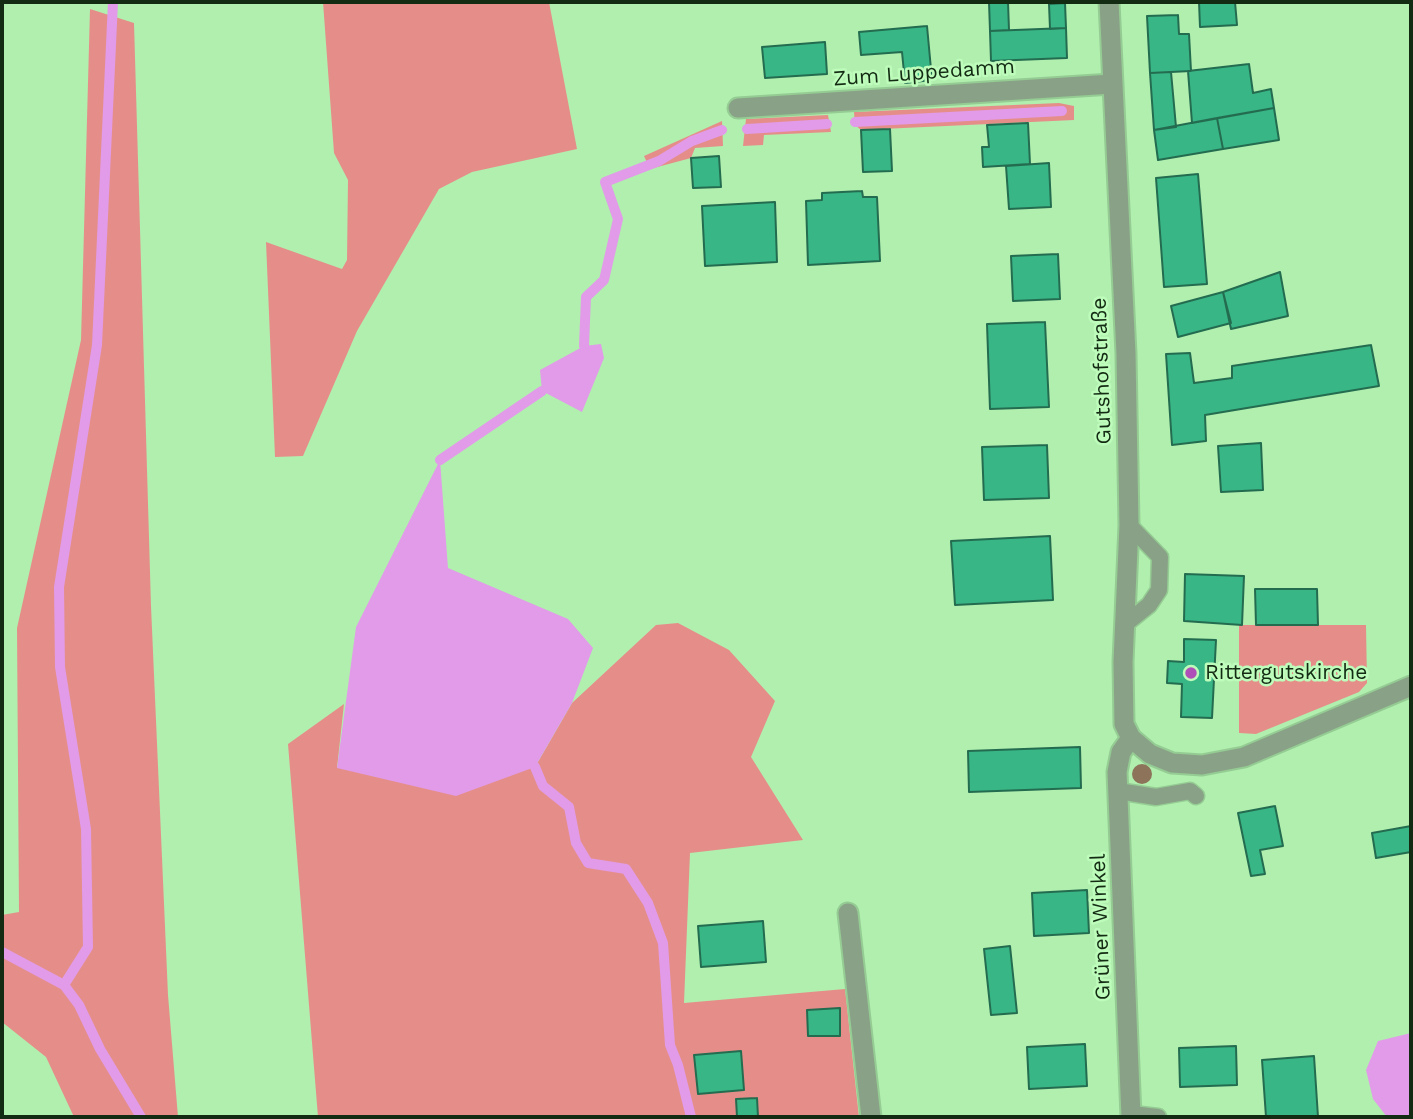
<!DOCTYPE html>
<meta charset="utf-8">
<style>
body{margin:0}
#map{position:relative;width:1413px;height:1119px;overflow:hidden;background:#b1efaf;font-family:"Work Sans",sans-serif}
canvas{display:block}
.frame{position:absolute;inset:0;border:4px solid #132b13;pointer-events:none}
</style>
<div id="map">
<canvas width="1413" height="1119"></canvas>
<div class="frame"></div>
</div>
<script>
const g = document.querySelector('canvas').getContext('2d');
g.lineJoin = 'round';
function fill(path, color) { g.fillStyle = color; g.fill(path, 'evenodd'); }
const poly = rows => new Path2D(rows.map(r => 'M' + r).join(''));
function strokePath(path, color, width, dash) { g.strokeStyle = color; g.lineWidth = width; g.lineCap = dash ? 'butt' : 'round'; g.setLineDash(dash || []); g.stroke(path); }
function drawText(font, color, halo, rows, align = 'center') {
  g.font = font + ' "Work Sans",sans-serif'; g.lineWidth = 5; g.setLineDash([]); g.textBaseline = 'middle'; g.strokeStyle = halo; g.fillStyle = color; for (const [text, x, y, turn = 0] of rows) {
    g.save(); g.translate(x, y); g.rotate((+turn || 0) * Math.PI / 180); g.textAlign = isNaN(turn) ? turn : align; if (halo) g.strokeText(text, 0, 0); g.fillText(text, 0, 0); g.restore();
  }
}
fill(poly([
 [323,2,549,2,577,149,472,172,439,189,357,331,303,456,275,457,266,242,342,269,347,260,348,180,334,153],
 [90,9,134,23,151,606,168,995,178,1117,74,1117,46,1057,2,1022,2,915,19,912,17,628,81,340],
 [1059,103,1074,106,1074,120,861,130,855,125,854,112],
 [828,115,831,132,764,135,763,145,743,146,746,119],
 [722,121,723,146,695,148,691,158,650,169,644,156],
 [678,623,729,650,775,701,751,757,803,840,690,853,684,1003,845,989,859,1117,318,1117,288,744,344,704,337,768,535,767,572,703,656,625],
 [1239,625,1366,625,1367,683,1359,692,1256,734,1239,733]
]), '#e58e89');
fill(poly([
 [601,344,604,358,582,412,542,391,540,370,584,346],
 [440,460,448,568,568,619,593,648,572,703,535,767,456,796,337,768,356,627],
 [1411,1033,1411,1117,1387,1117,1373,1099,1366,1070,1378,1041]
]), '#e19be8');
strokePath(poly([
 [855,122,1062,111],
 [747,129,827,124],
 [584,346,586,297,604,280,618,219,605,182,659,161,692,141,722,130],
 [440,460,542,391],
 [535,767,543,786,569,807,576,843,588,863,626,869,648,903,663,943,670,1045,678,1065,691,1117],
 [2,952,64,985,79,1005,100,1049,141,1117],
 [64,985,88,947,86,829,60,667,59,587,97,345,113,2]
]), '#e19be8', 10);
const building = poly([
 [989,2,1008,2,1009,30,990,31,989,2],
 [1199,2,1235,2,1237,25,1200,27,1199,2],
 [1065,3,1066,28,1050,29,1049,4,1065,3],
 [1178,15,1179,34,1189,34,1191,71,1150,73,1147,16,1178,15],
 [927,26,932,80,905,83,902,52,861,55,859,32,927,26],
 [1066,28,1067,58,991,61,990,31,1066,28],
 [825,42,827,74,765,78,762,47,825,42],
 [1249,64,1253,93,1271,89,1274,108,1192,123,1188,71,1249,64],
 [1171,72,1176,127,1154,130,1150,73,1171,72],
 [1274,108,1279,140,1223,149,1217,118,1274,108],
 [1217,118,1223,149,1158,160,1154,130,1217,118],
 [1028,123,1030,164,983,167,982,147,989,147,987,125,1028,123],
 [890,129,892,171,863,172,861,130,890,129],
 [719,156,721,187,693,188,691,158,719,156],
 [1049,163,1051,207,1009,209,1006,166,1049,163],
 [1198,174,1207,284,1164,287,1156,178,1198,174],
 [862,191,863,197,877,197,880,261,808,265,806,201,822,200,822,193,862,191],
 [775,202,777,262,705,266,702,206,775,202],
 [1058,254,1060,299,1013,301,1011,256,1058,254],
 [1280,272,1288,316,1231,329,1223,292,1280,272],
 [1223,292,1231,323,1178,337,1171,306,1223,292],
 [1045,322,1049,407,990,409,987,324,1045,322],
 [1371,345,1379,386,1205,415,1206,441,1172,445,1166,354,1190,353,1194,383,1232,378,1232,366,1371,345],
 [1261,443,1263,490,1221,492,1218,446,1261,443],
 [1047,445,1049,498,984,500,982,447,1047,445],
 [1050,536,1053,600,955,605,951,541,1050,536],
 [1185,574,1244,576,1242,625,1184,621,1185,574],
 [1255,589,1317,589,1318,625,1256,625,1255,589],
 [1184,639,1216,640,1212,718,1181,717,1182,684,1167,683,1168,661,1184,662,1184,639],
 [1080,747,1081,788,969,792,968,751,1080,747],
 [1275,806,1283,846,1260,850,1265,874,1251,876,1238,813,1275,806],
 [1411,826,1411,852,1376,858,1372,833,1411,826],
 [1087,890,1089,933,1034,936,1032,893,1087,890],
 [763,921,766,962,701,967,698,926,763,921],
 [1010,946,1017,1013,991,1015,984,949,1010,946],
 [840,1008,840,1036,808,1036,807,1010,840,1008],
 [1085,1044,1087,1086,1029,1089,1027,1047,1085,1044],
 [1236,1046,1237,1085,1180,1087,1179,1048,1236,1046],
 [741,1051,744,1090,698,1094,694,1055,741,1051],
 [1314,1056,1318,1117,1266,1117,1262,1060,1314,1056],
 [757,1098,758,1117,737,1117,736,1099,757,1098]
]);
fill(building, '#38b686');
strokePath(building, '#246c50', 2);
const service = poly([
 [1124,625,1149,605,1159,590,1160,557,1129,525],
 [1118,791,1156,797,1190,791,1196,796],
 [1132,1114,1158,1117]
]);
const minor = poly([
 [738,108,1112,84],
 [1131,738,1121,752,1117,772,1131,1117],
 [848,913,871,1117]
]);
const tertiary = poly([
 [1109,2,1126,354,1129,525,1123,662,1124,724,1131,738,1150,754,1172,763,1202,765,1244,757,1411,686]
]);
strokePath(service, '#95cc93', 19);
strokePath(minor, '#95cc93', 23);
strokePath(tertiary, '#95cc93', 23);
strokePath(service, '#89a287', 16);
strokePath(minor, '#89a287', 19);
strokePath(tertiary, '#89a287', 19);
g.fillStyle = '#8c735a';
for (const [x, y] of [
 [1142,774]
]) { g.beginPath(); g.arc(x, y, 10, 0, 2 * Math.PI); g.fill(); }
for (const [x, y, r, color] of [
 [1191,673,7,"#af50b9"]
]) { const dot = new Path2D(); dot.arc(x, y, r, 0, 2 * Math.PI); g.fillStyle = color; g.fill(dot); strokePath(dot, '#befcbb', 2.5); }
drawText('21px', '#132b13', '#befcbb', [
 ["Zum Luppedamm",924,73,-4],
 ["Gutshofstraße",1102,371,-92],
 ["Grüner Winkel",1101,927,-92]
]);
drawText('21px', '#132b13', '#befcbb', [
 ["Rittergutskirche",1205,673]
], 'left');
</script>
